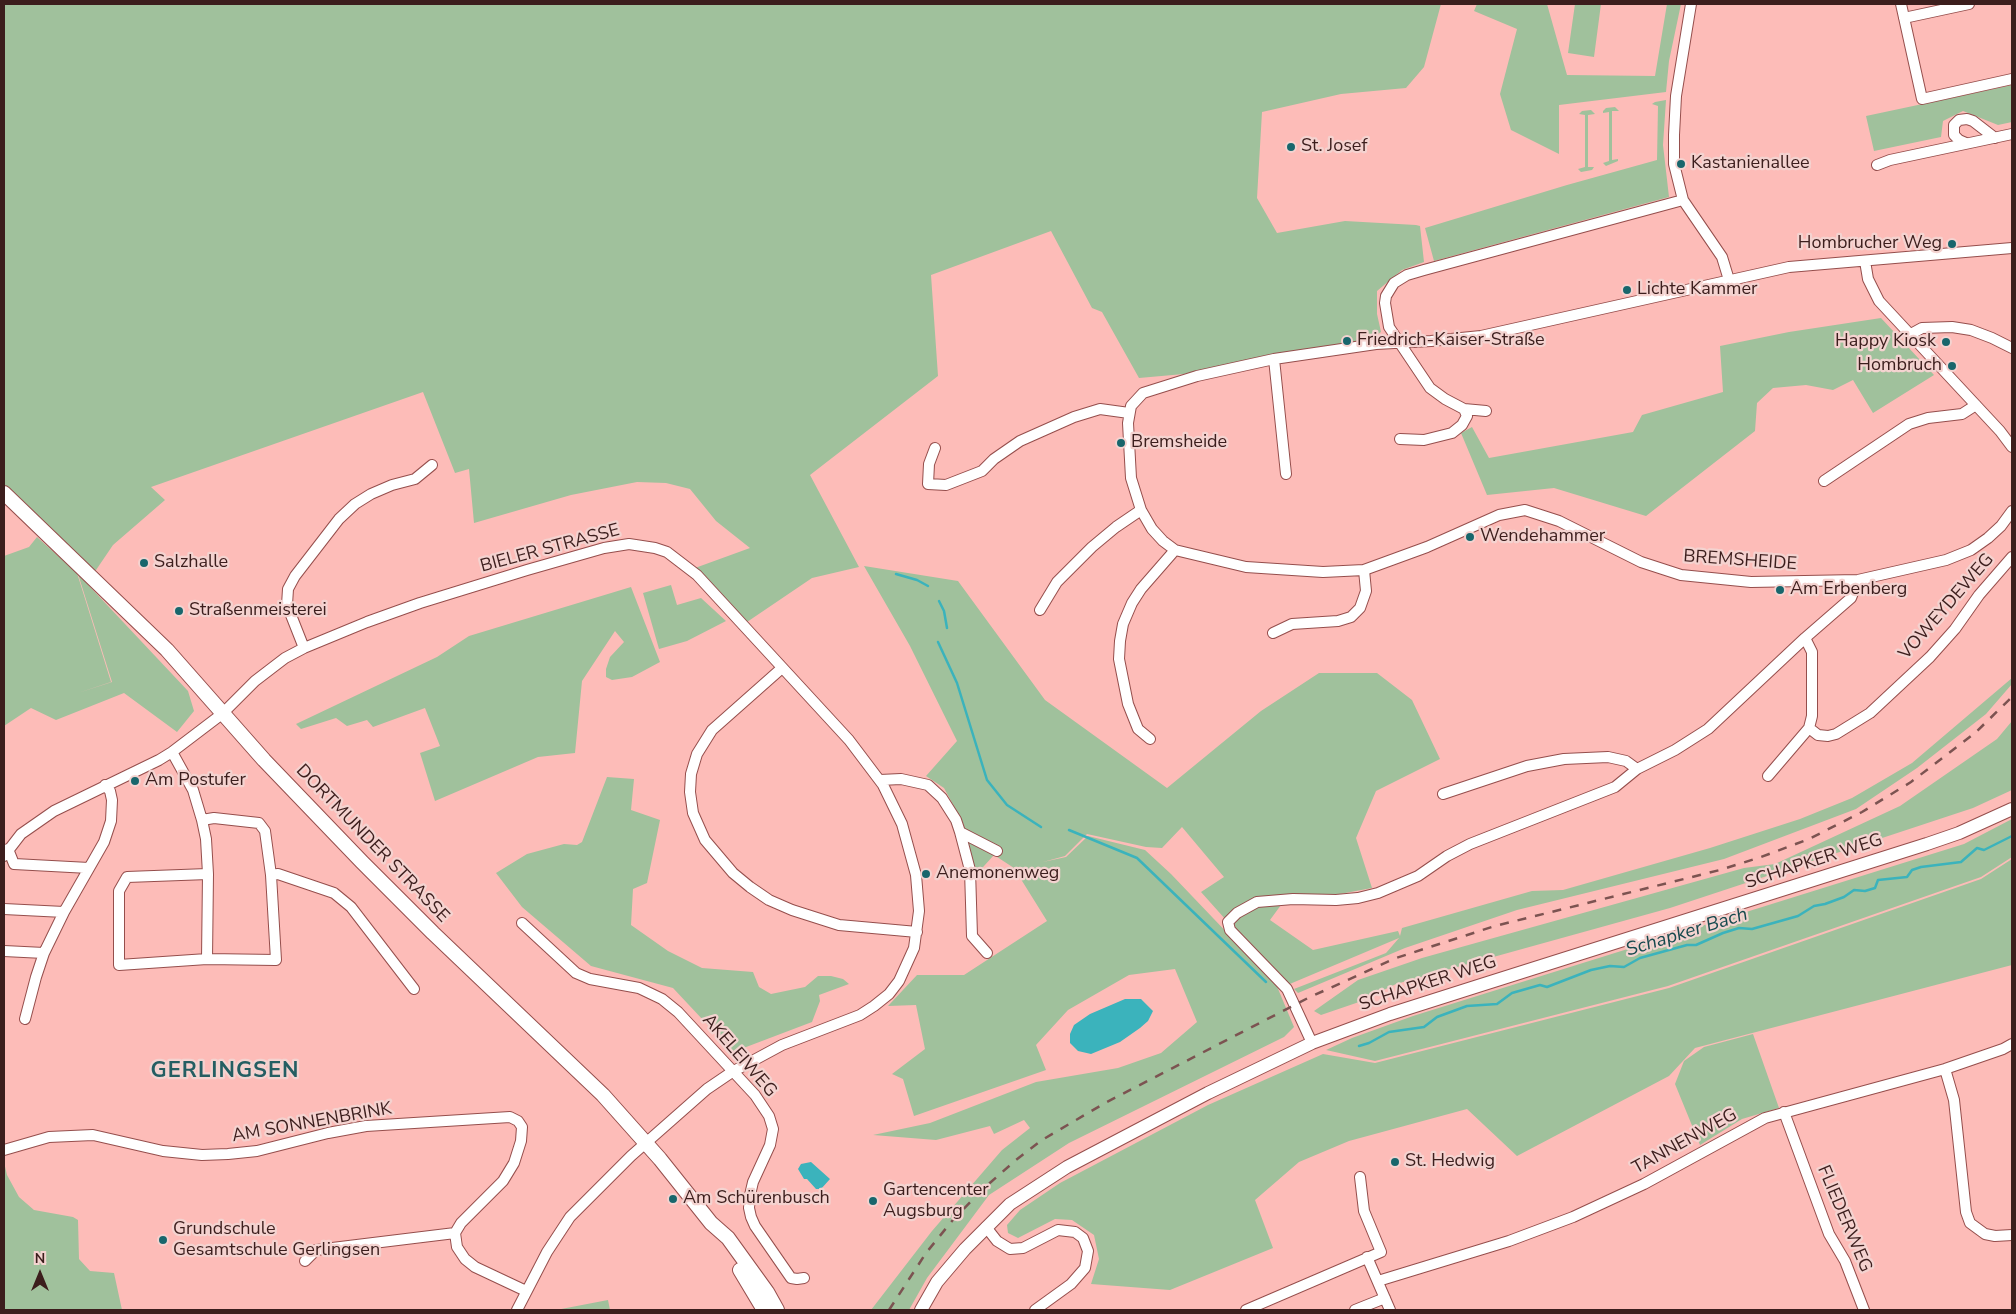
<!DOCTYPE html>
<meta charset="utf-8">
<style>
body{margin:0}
#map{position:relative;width:2016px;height:1314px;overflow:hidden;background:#fdbcb8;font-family:"Nunito Sans",sans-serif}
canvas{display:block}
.frame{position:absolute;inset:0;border:5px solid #3c1e1d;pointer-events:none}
.north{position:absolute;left:15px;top:1249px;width:50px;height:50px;-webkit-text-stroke:4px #f4d3d0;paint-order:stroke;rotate:0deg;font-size:14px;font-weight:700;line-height:20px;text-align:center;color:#3c1e1d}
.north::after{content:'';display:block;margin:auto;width:18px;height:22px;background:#3c1e1d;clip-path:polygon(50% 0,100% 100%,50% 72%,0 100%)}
</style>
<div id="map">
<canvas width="2016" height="1314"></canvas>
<div class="frame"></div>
<div class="north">N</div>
</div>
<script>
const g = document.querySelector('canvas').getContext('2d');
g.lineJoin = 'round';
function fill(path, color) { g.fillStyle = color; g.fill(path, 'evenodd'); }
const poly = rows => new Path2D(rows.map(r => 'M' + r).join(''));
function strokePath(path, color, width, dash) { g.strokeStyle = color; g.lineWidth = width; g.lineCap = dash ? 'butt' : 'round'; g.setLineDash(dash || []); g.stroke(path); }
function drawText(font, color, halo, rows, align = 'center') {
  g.font = font + ' "Nunito Sans",sans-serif'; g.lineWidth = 4.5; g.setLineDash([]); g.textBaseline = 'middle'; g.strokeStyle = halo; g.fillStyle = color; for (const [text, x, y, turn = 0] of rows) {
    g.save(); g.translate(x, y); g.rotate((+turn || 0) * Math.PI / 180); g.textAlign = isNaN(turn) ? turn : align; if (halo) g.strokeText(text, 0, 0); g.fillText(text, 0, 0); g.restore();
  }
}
fill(poly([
 [4,4,1441,4,1424,67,1406,88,1341,94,1262,112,1257,198,1277,233,1345,221,1416,225,1420,226,1424,262,1402,270,1377,291,1377,314,1381,332,1370,340,1272,354,1184,374,1139,378,1102,312,1092,308,1051,231,931,275,938,376,810,475,859,567,812,578,747,622,695,568,750,548,716,521,690,489,666,483,637,482,571,495,474,523,469,469,455,473,423,392,151,487,165,500,113,545,94,573,4,489],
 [1477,4,1547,4,1567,75,1655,76,1667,4,1681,4,1669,61,1666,92,1559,105,1559,154,1511,130,1500,94,1517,29,1474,11],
 [1575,4,1601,4,1594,57,1568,53],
 [2012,85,2012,122,1998,125,1963,111,1943,121,1941,137,1874,151,1866,116],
 [1666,100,1663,145,1669,197,1434,261,1425,228,1567,185,1657,160,1658,106,1652,104,1655,102],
 [1615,107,1619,111,1612,111,1612,160,1618,159,1618,161,1606,166,1603,163,1609,161,1609,112,1603,113,1603,111,1606,108],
 [1591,110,1595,114,1588,115,1588,167,1594,167,1592,170,1581,172,1578,169,1585,167,1585,115,1579,114,1582,111],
 [1881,318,1934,375,1873,413,1853,380,1833,390,1806,385,1773,388,1757,403,1755,431,1646,516,1554,488,1487,495,1461,433,1472,427,1489,458,1633,432,1642,415,1723,392,1720,346,1789,332],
 [37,537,77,573,111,682,78,693,112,682,78,574,188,691,194,711,177,732,124,693,56,720,31,708,4,726,4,556,29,547],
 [864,566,958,581,1045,700,1167,788,1261,711,1319,673,1377,673,1412,700,1440,759,1376,791,1356,838,1372,888,1281,905,1270,920,1313,950,1398,931,1400,936,1402,928,1532,891,1563,890,1710,848,1800,819,1852,798,1912,763,2012,678,2012,684,1986,714,1917,768,1856,809,1724,859,1517,910,1405,948,1298,993,1294,989,1386,953,1399,938,1285,986,1201,892,1224,877,1182,827,1162,848,1146,847,1087,834,1065,856,1043,862,1066,857,1088,836,1145,850,1171,874,1276,984,1294,1027,1284,1037,1069,1143,989,1195,927,1278,909,1310,871,1310,932,1231,1002,1150,1030,1128,1024,1120,994,1134,990,1126,936,1140,873,1135,930,1123,1036,1082,1118,1068,1161,1053,1197,1022,1175,969,1129,975,1068,1010,1036,1045,1046,1070,914,1116,903,1079,892,1074,925,1049,916,1005,888,1006,917,975,964,975,1047,921,1014,868,994,855,974,877,963,823,944,788,926,776,957,741,910,646],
 [671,585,677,605,701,598,726,621,687,641,659,649,643,593],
 [631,587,660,662,632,677,612,680,606,677,606,669,610,657,624,642,615,631,582,681,575,753,538,757,435,801,420,753,440,746,425,708,373,727,367,720,347,726,336,718,301,729,296,724,437,657,469,636],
 [2012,721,2012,790,1973,808,1670,908,1396,984,1359,1002,1321,1015,1314,1011,1358,980,1422,958,1744,868,1775,864,1900,806,1997,739],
 [607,777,634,779,631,810,660,820,647,883,633,889,631,925,668,951,702,968,753,972,759,987,771,994,805,987,818,976,831,976,843,979,849,984,819,995,820,1001,812,1022,733,1052,673,988,591,966,522,907,496,873,527,854,564,844,577,845,582,842],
 [2012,819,2012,857,1981,877,1668,986,1375,1061,1326,1050,1352,1038,1413,1016,1964,844],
 [2012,859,2012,965,1695,1048,1669,1076,1517,1156,1467,1109,1349,1141,1299,1162,1255,1200,1273,1248,1170,1290,1091,1284,1099,1259,1094,1235,1072,1220,1055,1219,1018,1238,1008,1233,1007,1225,1020,1210,1060,1183,1208,1105,1323,1054,1375,1063,1669,988,1981,879],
 [1753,1034,1779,1108,1742,1119,1700,1145,1675,1084,1684,1061,1704,1047],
 [4,1162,7,1175,19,1197,34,1210,73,1217,78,1220,79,1259,90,1271,114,1273,122,1310,4,1310],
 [608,1300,610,1310,556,1310]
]), '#a0c19c');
fill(poly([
 [1125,999,1141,999,1153,1011,1148,1021,1140,1028,1120,1042,1091,1054,1078,1051,1070,1043,1070,1034,1074,1025,1090,1014],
 [811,1162,830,1179,821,1189,816,1189,807,1179,804,1179,798,1169,801,1164]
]), '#3bb3bc');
strokePath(poly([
 [896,574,917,580,928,586],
 [939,601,944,611,947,628],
 [938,642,957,683,987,780,1007,805,1041,827],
 [1069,830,1137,858,1266,982],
 [1359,1046,1369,1043,1389,1032,1424,1027,1437,1017,1467,1006,1497,1004,1512,993,1540,985,1547,987,1591,970,1610,966,1624,967,1640,958,1687,945,1696,945,1723,933,1739,928,1752,929,1798,916,1814,906,1825,904,1844,897,1854,890,1865,891,1875,888,1878,880,1907,877,1912,870,1921,867,1961,862,1977,848,1984,850,2012,836]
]), '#3bb3bc', 2.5);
const minor = poly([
 [1691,4,1676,96,1674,135,1674,164,1683,200,1722,257,1729,280],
 [1901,4,1922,99,2012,79],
 [1904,18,1969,4],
 [1966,143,1959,140,1954,135,1954,125,1959,120,1967,119,1973,121,1995,138],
 [1877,165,1890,160,2012,134],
 [2012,248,1789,267,1481,336,1431,341,1376,344,1274,359,1197,376,1143,393,1131,406,1128,423,1131,478,1141,510,1152,529,1163,541,1175,550,1246,567,1323,572,1364,570,1427,547,1499,515,1525,510,1559,521,1641,562,1681,575,1751,582,1858,580,1946,560,1971,550,1988,538,2001,526,2012,511],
 [1865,261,1868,279,1879,301,2000,431,2012,447],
 [1911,334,1922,328,1952,327,1971,330,1992,338,2012,348],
 [1274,359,1286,474],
 [1464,409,1486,411],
 [1400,439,1424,440,1452,433,1462,425,1467,416,1464,409,1445,399,1430,388,1389,327,1385,303,1386,296,1394,283,1407,275,1424,270,1683,200],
 [935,448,929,464,928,484,946,485,982,471,994,459,1020,441,1074,417,1100,409,1129,413],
 [1824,481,1909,424,1928,418,1962,414,1976,405],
 [1040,610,1057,582,1092,547,1116,527,1141,510],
 [1273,633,1292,624,1338,621,1351,617,1360,608,1366,591,1364,570],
 [304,648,287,605,288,589,295,576,339,519,355,504,371,494,392,485,415,479,432,465],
 [782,668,712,730,697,754,691,774,690,792,693,813,705,840,733,873,750,887,769,900,792,910,839,925,917,932],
 [1809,728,1818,735,1828,736,1836,734,1870,713,1930,657,1955,629,1979,595,2012,557],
 [1150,739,1138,729,1128,704,1119,659,1120,641,1123,624,1132,603,1141,589,1175,550],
 [172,752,193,790,202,820,206,839,208,874,207,959],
 [1768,776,1809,728,1812,716,1812,652,1805,638],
 [880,780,901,779,928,785,942,798,956,820,960,832,997,851],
 [1443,794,1527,766,1564,759,1608,757,1626,761,1637,769],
 [202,820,214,818,259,823,265,831,271,875,276,960,207,959,119,965,119,891,127,877,208,874],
 [960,832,970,870,972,936,987,953],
 [8,849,14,864,89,868],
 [4,856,21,834,54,811,159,760,172,752,222,714,255,681,285,658,304,648,367,622,420,603,527,570,604,548,629,544,655,548,667,552,697,575,849,740,883,785,902,824,916,875,919,911,914,948,899,981,889,994,874,1006,860,1015,782,1045,732,1072,707,1089,631,1156,570,1217,547,1252,517,1310],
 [271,875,278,874,334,893,351,907,414,989],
 [4,909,64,912],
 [522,923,576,973,590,979,639,988,662,999,678,1012,755,1095,769,1116,773,1129,770,1145,753,1182,750,1195,749,1208,751,1217,755,1226,791,1278,797,1279,804,1278],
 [4,951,44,953],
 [25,1019,36,977,44,953,64,912,104,842,111,821,112,800,110,791,105,785],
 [1312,1043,1287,989,1230,930,1228,922,1237,913,1257,902,1293,899,1336,900,1358,898,1378,893,1418,876,1447,856,1470,844,1615,787,1637,769,1675,750,1708,729,1805,638,1851,598,1858,580],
 [1945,1069,1954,1100,1966,1212,1970,1223,1985,1234,1995,1236,2012,1235],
 [1784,1112,1829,1234,1845,1261,1864,1310],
 [4,1150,49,1137,93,1135,163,1151,202,1155,228,1154,257,1151,328,1133,366,1126,510,1117,518,1121,522,1127,521,1141,514,1163,503,1181,461,1223,455,1233,457,1247,465,1259,475,1267,526,1291],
 [986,1227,997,1241,1010,1249,1023,1248,1058,1230,1075,1232,1083,1238,1088,1251,1085,1268,1071,1284,1035,1310],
 [1367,1257,1390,1310],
 [305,1261,316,1250,455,1233],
 [1378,1281,1509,1241,1573,1217,1644,1184,1765,1118,1945,1069,2003,1049,2012,1044],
 [1246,1310,1381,1252,1364,1211,1360,1177],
 [1355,1310,1385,1298]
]);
const tertiary = poly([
 [921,1310,937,1282,965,1249,1010,1204,1067,1167,1208,1093,1312,1043,1390,1014,1478,986,1927,844,1959,833,2012,809]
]);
const secondary = poly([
 [4,493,167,650,264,760,362,862,433,933,603,1095,660,1159,711,1223,728,1238,767,1292,777,1310],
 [740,1270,764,1310]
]);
strokePath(minor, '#954e4c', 12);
strokePath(tertiary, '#954e4c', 14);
strokePath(secondary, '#954e4c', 16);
strokePath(minor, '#fff', 10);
strokePath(tertiary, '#fff', 12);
strokePath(secondary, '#fff', 14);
strokePath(poly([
 [889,1310,926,1253,952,1221,983,1189,1016,1160,1042,1140,1105,1103,1308,998,1396,958,1495,926,1720,870,1761,857,1809,839,1862,812,1911,782,1975,733,2012,697]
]), '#7c5351', 2.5, [9, 9]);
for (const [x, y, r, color] of [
 [1291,147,5,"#18666c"],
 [1681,164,5,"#18666c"],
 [1952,244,5,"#18666c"],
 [1627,290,5,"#18666c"],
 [1347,341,5,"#18666c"],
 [1946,342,5,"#18666c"],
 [1952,366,5,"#18666c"],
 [1121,443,5,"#18666c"],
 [1470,537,5,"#18666c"],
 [144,563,5,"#18666c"],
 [1780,590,5,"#18666c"],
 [179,611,5,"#18666c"],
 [135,781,5,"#18666c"],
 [926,874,5,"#18666c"],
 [1395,1162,5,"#18666c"],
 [673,1199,5,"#18666c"],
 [873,1201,5,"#18666c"],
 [163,1240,5,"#18666c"]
]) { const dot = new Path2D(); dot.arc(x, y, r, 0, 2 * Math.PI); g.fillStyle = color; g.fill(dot); strokePath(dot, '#f4d3d0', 2); }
drawText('18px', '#3c1e1d', '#f4d3d0', [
 ["St. Josef",1301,147],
 ["Kastanienallee",1691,164],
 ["Hombrucher Weg",1942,244,"right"],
 ["Lichte Kammer",1637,290],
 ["Friedrich-Kaiser-Straße",1357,341],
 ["Happy Kiosk",1936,342,"right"],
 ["Hombruch",1942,366,"right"],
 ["Bremsheide",1131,443],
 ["Wendehammer",1480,537],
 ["Salzhalle",154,563],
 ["Am Erbenberg",1790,590],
 ["Straßenmeisterei",189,611],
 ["Am Postufer",145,781],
 ["Anemonenweg",936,874],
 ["St. Hedwig",1405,1162],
 ["Gartencenter",883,1191],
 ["Augsburg",883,1212],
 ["Am Schürenbusch",683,1199],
 ["Grundschule",173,1230],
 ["Gesamtschule Gerlingsen",173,1251]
], 'left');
drawText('18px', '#3c1e1d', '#f4d3d0', [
 ["BIELER STRASSE",550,549,-15],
 ["BREMSHEIDE",1740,561,4],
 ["VOWEYDEWEG",1947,607,-49],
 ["DORTMUNDER STRASSE",372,844,46],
 ["SCHAPKER WEG",1814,862,-18],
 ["SCHAPKER WEG",1428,984,-18],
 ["AKELEIWEG",739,1056,49],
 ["AM SONNENBRINK",312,1123,-10],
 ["TANNENWEG",1685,1142,-29],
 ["FLIEDERWEG",1844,1219,67]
]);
drawText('italic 19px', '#15494d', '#f4d3d0', [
 ["Schapker Bach",1687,933,-17]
]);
g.letterSpacing = '1px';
drawText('bold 22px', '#245e62', '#f4d3d0', [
 ["GERLINGSEN",225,1072]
]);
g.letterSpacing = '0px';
</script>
